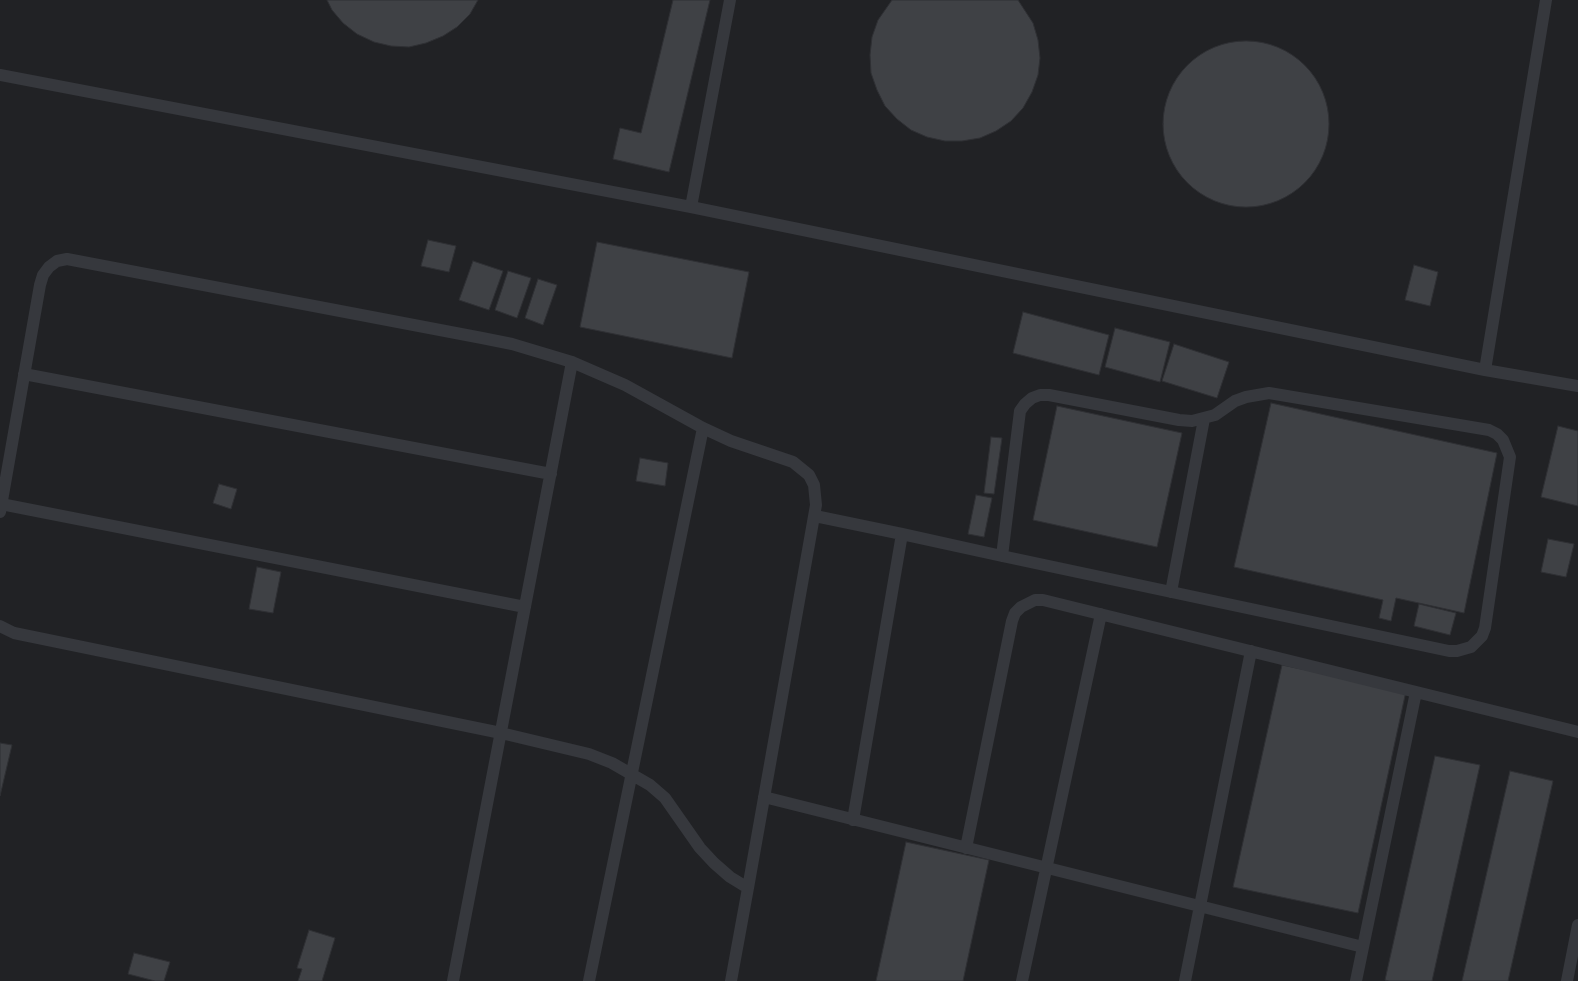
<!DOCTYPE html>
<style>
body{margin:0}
canvas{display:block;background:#151618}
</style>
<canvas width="1578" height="981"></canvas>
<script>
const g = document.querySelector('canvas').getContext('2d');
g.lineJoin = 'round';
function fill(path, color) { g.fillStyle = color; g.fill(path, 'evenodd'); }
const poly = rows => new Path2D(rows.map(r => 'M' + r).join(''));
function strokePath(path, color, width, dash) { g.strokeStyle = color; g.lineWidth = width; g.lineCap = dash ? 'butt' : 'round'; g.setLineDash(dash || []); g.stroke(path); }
fill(poly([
 [0,0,1578,0,1578,981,0,981]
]), '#212225');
const building = poly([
 [327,0,478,0,470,14,457,27,443,36,426,43,409,47,391,46,374,42,357,34,343,23,332,10,327,0],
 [673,0,710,0,669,172,613,159,620,128,641,133,673,0],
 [892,0,1018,0,1033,23,1038,40,1040,58,1038,75,1032,92,1023,108,1011,121,996,131,980,138,962,141,945,141,927,137,911,130,897,119,885,106,877,90,871,73,870,55,872,37,878,20,892,0],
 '1163 124a83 83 0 1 1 166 0a83 83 0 1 1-166 0Z',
 [428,240,456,246,449,272,421,266,428,240],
 [597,242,749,272,732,358,580,327,597,242],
 [473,261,503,271,489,310,459,300,473,261],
 [1414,265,1438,272,1430,306,1405,300,1414,265],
 [508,271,531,278,517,318,495,310,508,271],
 [538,279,557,285,543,325,525,318,538,279],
 [1023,312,1109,335,1099,375,1013,353,1023,312],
 [1115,328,1170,342,1160,382,1105,367,1115,328],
 [1174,344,1229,362,1217,398,1162,381,1174,344],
 [1271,403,1497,453,1464,613,1396,598,1391,621,1379,618,1383,600,1234,567,1271,403],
 [1057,406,1182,433,1157,547,1033,520,1057,406],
 [1558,426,1578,431,1578,506,1541,497,1558,426],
 [991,437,1002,438,994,494,984,493,991,437],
 [640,458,668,463,665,486,636,481,640,458],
 [219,484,237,489,231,509,213,503,219,484],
 [976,495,992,498,984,537,968,534,976,495],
 [1548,539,1574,544,1566,577,1541,572,1548,539],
 [257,567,281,572,273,613,249,609,257,567],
 [1419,604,1456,613,1450,635,1414,626,1419,604],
 [1282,665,1406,691,1358,913,1233,887,1282,665],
 [0,743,12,745,0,796,0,743],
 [1435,756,1480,765,1432,981,1389,981,1385,980,1435,756],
 [1510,771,1553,781,1508,981,1462,981,1510,771],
 [906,842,989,860,963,981,876,981,906,842],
 [309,930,335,938,322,981,298,981,302,969,297,968,309,930],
 [134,953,170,962,164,981,155,981,128,974,134,953]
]);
fill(building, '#3f4145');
strokePath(building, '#2f3034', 1);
strokePath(poly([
 [1546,0,1485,370,1578,386],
 [0,75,691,207,1485,370],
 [691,207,730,0],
 [24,374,551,474],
 [1,504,525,607],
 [0,512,40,285,43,275,49,267,57,261,67,259,482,338,512,344,572,362,625,385,703,428,731,441,793,462,809,475,814,485,816,505,748,888,730,877,714,863,700,848,665,798,650,785,612,763,589,754,501,733,14,633,0,626],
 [815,516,902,534,1002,556,1449,651,1457,651,1471,647,1482,636,1485,628,1510,457,1503,440,1497,434,1489,430,1269,393,1246,397,1235,401,1215,415,1192,421,1179,420,1049,395,1040,395,1032,398,1025,404,1020,411,1002,556],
 [1171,592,1204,419],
 [764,797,1363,947],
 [853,820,902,534],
 [966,848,1012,621,1015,613,1021,607,1035,600,1043,600,1578,732],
 [453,981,572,362],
 [589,981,703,428],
 [731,981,748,888],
 [1022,981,1101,614],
 [1185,981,1251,651],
 [1356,981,1416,692],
 [1567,981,1578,925]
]), '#36383d', 12);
</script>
